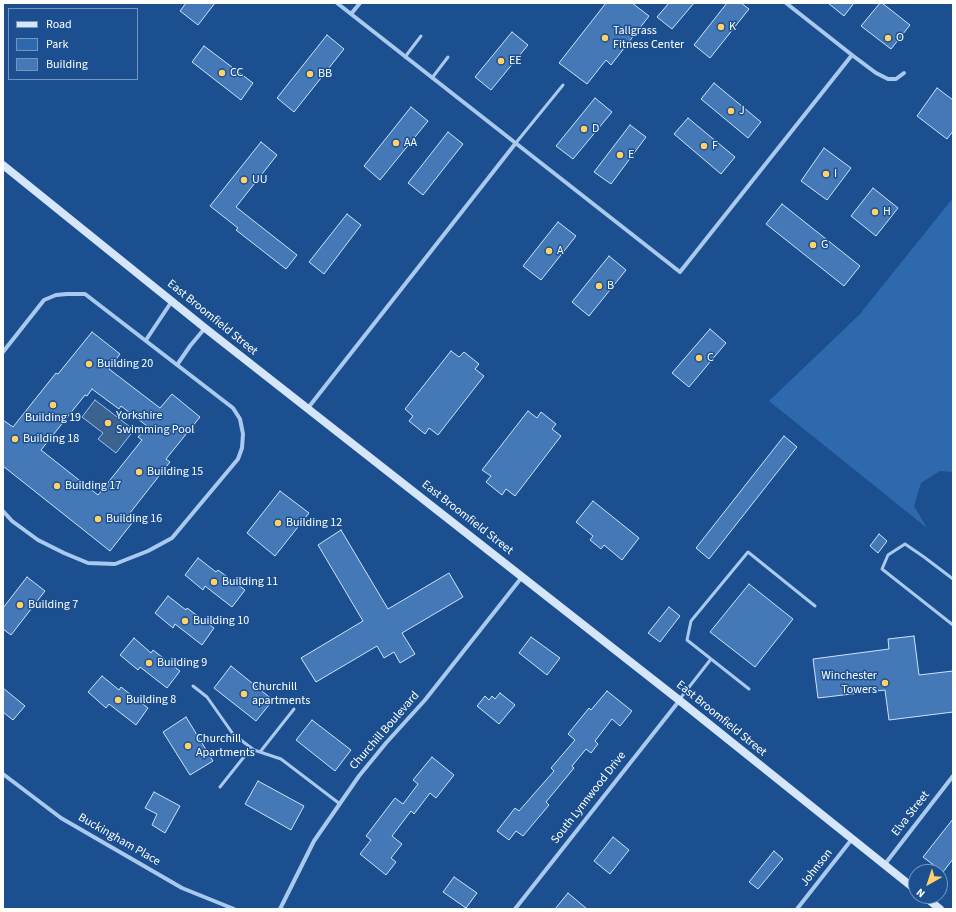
<!DOCTYPE html>
<style>
body{margin:0}
#map{position:relative;width:956px;height:912px;overflow:hidden;background:#1b4f8f;font-family:"Source Sans 3",sans-serif}
canvas{display:block}
.frame{position:absolute;inset:0;border:4px solid #fff;pointer-events:none}
.legend{position:absolute;left:8px;top:8px;width:130px;height:72px;box-sizing:border-box;background:#1b4f8f;border:1px solid #7695bc;margin:0;padding:5px 7px;list-style:none;font-size:12px;color:#fff}
.legend li{display:flex;align-items:center;gap:8px;height:20px}
.legend b{width:20px;border:1px solid #7695bc}
.north{position:absolute;left:908px;top:864px;width:40px;height:40px;box-sizing:border-box;background:#1b4f8f;border:1px solid #7695bc;border-radius:50%;rotate:219deg;font-size:11px;font-weight:700;line-height:16px;text-align:center;color:#fff}
.north::after{content:'';display:block;margin:auto;width:14px;height:18px;background:#ffd166;clip-path:polygon(50% 0,100% 100%,50% 72%,0 100%)}
</style>
<div id="map">
<canvas width="956" height="912"></canvas>
<div class="frame"></div>
<ul class="legend">
<li><b style="height:5px;background:#d6e6fa"></b>Road</li>
<li><b style="height:11px;background:#2e69ad"></b>Park</li>
<li><b style="height:11px;background:#4478b7"></b>Building</li>
</ul>
<div class="north">N</div>
</div>
<script>
const g = document.querySelector('canvas').getContext('2d');
g.lineJoin = 'round';
function fill(path, color) { g.fillStyle = color; g.fill(path, 'evenodd'); }
const poly = rows => new Path2D(rows.map(r => 'M' + r).join(''));
function strokePath(path, color, width, dash) { g.strokeStyle = color; g.lineWidth = width; g.lineCap = dash ? 'butt' : 'round'; g.setLineDash(dash || []); g.stroke(path); }
function drawText(font, color, halo, rows, align = 'center') {
  g.font = font + ' "Source Sans 3",sans-serif'; g.lineWidth = 3; g.setLineDash([]); g.textBaseline = 'middle'; g.strokeStyle = halo; g.fillStyle = color; for (const [text, x, y, turn = 0] of rows) {
    g.save(); g.translate(x, y); g.rotate((+turn || 0) * Math.PI / 180); g.textAlign = isNaN(turn) ? turn : align; if (halo) g.strokeText(text, 0, 0); g.fillText(text, 0, 0); g.restore();
  }
}
fill(poly([
 [953,198,953,472,940,471,921,483,914,506,927,528,769,401,859,315]
]), '#2e69ad');
const water = poly([
 [95,400,134,430,116,453,98,439,103,433,82,417,95,400]
]);
fill(water, '#3c6290');
strokePath(water, '#9cc4f0', 1);
const building = poly([
 [186,3,215,3,198,25,180,11,186,3],
 [606,3,632,3,649,16,611,65,606,60,587,84,559,63,606,3],
 [669,3,694,3,672,29,657,17,669,3],
 [727,3,741,3,749,9,710,58,694,45,727,3],
 [828,3,854,3,844,16,828,3],
 [880,3,882,3,910,25,891,49,861,26,880,3],
 [512,32,528,45,491,90,475,77,512,32],
 [327,35,344,49,294,112,277,98,327,35],
 [204,46,253,83,241,100,192,62,204,46],
 [714,83,761,122,748,138,701,99,714,83],
 [937,88,953,100,953,131,947,139,917,116,937,88],
 [595,98,612,112,573,159,556,146,595,98],
 [411,107,428,121,380,180,364,166,411,107],
 [688,118,735,157,721,174,674,134,688,118],
 [630,125,646,137,611,184,594,172,630,125],
 [448,132,463,144,423,195,408,183,448,132],
 [261,142,277,155,236,207,297,255,286,269,236,230,238,228,210,206,261,142],
 [824,148,851,168,827,200,801,181,824,148],
 [873,188,898,208,876,236,851,216,873,188],
 [782,204,860,266,844,286,766,224,782,204],
 [347,214,361,225,324,274,309,262,347,214],
 [558,222,576,236,541,280,523,266,558,222],
 [609,256,626,270,589,316,572,302,609,256],
 [710,329,726,343,689,387,672,373,710,329],
 [92,332,120,354,109,369,160,408,172,394,200,417,166,459,170,462,126,518,132,523,110,551,3,466,3,420,13,427,56,373,58,374,92,332],
 [92,389,119,409,121,406,147,426,138,437,142,440,98,495,41,450,85,395,87,396,92,389],
 [451,351,459,357,464,352,479,364,475,369,484,376,438,435,429,428,425,434,409,421,413,416,405,409,451,351],
 [528,411,537,418,541,412,556,424,552,429,561,436,515,496,506,489,502,495,486,482,491,476,482,470,528,411],
 [784,436,797,447,709,559,696,548,784,436],
 [280,491,309,513,275,556,247,533,280,491],
 [593,501,639,538,622,560,604,545,601,549,590,540,593,536,576,522,593,501],
 [341,530,388,609,449,573,463,597,402,633,415,654,400,663,394,652,384,658,377,646,316,682,301,658,363,621,318,545,341,530],
 [879,534,887,541,878,553,870,546,879,534],
 [198,558,216,572,218,570,245,590,232,607,205,586,203,590,185,575,198,558],
 [27,577,45,591,11,635,3,629,3,608,27,577],
 [749,584,793,619,755,667,710,632,749,584],
 [168,596,186,610,187,608,214,628,202,645,175,624,173,628,155,613,168,596],
 [669,607,680,616,660,642,648,633,669,607],
 [914,636,919,675,953,671,953,712,889,720,885,690,818,698,813,659,889,649,888,639,914,636],
 [531,637,560,658,547,675,519,653,531,637],
 [134,638,151,653,153,650,180,671,167,688,140,667,138,670,120,655,134,638],
 [231,666,273,700,256,721,214,688,231,666],
 [102,676,119,690,121,687,148,708,136,725,109,704,106,708,88,692,102,676],
 [3,688,25,706,13,720,3,712,3,688],
 [607,691,632,711,620,726,612,719,595,741,598,744,591,753,586,749,572,766,574,768,546,802,549,805,523,836,516,831,509,840,497,831,515,808,519,811,554,771,551,768,575,740,568,734,589,708,591,710,607,691],
 [500,693,515,705,499,724,477,706,485,696,489,700,492,696,495,699,500,693],
 [186,717,213,761,190,775,163,732,186,717],
 [312,720,351,750,335,771,296,740,312,720],
 [432,757,454,775,436,798,430,793,414,814,411,811,392,836,402,844,391,858,396,862,386,875,360,854,371,840,366,836,395,798,403,804,418,784,413,780,432,757],
 [258,781,304,806,291,830,245,804,258,781],
 [154,792,180,806,165,833,152,825,157,814,145,808,154,792],
 [953,819,953,859,943,872,923,857,953,819],
 [613,837,629,850,610,874,594,861,613,837],
 [774,851,783,859,758,889,749,882,774,851],
 [454,877,477,893,466,908,443,892,454,877],
 [568,893,587,909,555,909,568,893]
]);
fill(building, '#4478b7');
strokePath(building, '#cfe3fa', 1);
strokePath(poly([
 [405,57,421,36],
 [432,78,448,57],
 [515,144,563,85],
 [953,579,924,557,905,544,888,555,882,569,953,625],
 [193,686,207,697,233,734,254,750,281,759,340,804],
 [749,689,687,640,691,621,748,552,815,606],
 [679,700,711,659],
 [260,752,294,709],
 [220,787,251,748]
]), '#a9c9ee', 3);
strokePath(poly([
 [337,3,680,272,852,55],
 [786,3,852,55,876,73,888,79,896,79,904,73],
 [351,14,360,3],
 [146,340,172,301],
 [3,352,44,300,56,295,67,294,85,294,233,408,240,419,243,434,242,448,238,459,172,538,148,551,115,564,88,563,64,553,38,540,12,521,3,511],
 [177,365,190,346,205,328],
 [308,408,515,144],
 [3,774,61,818,182,888,234,909],
 [885,864,953,776],
 [280,909,314,841,359,776,386,743,425,700,522,577],
 [515,909,679,701],
 [797,909,852,839]
]), '#a9c9ee', 4);
strokePath(poly([
 [3,165,205,328,679,700,916,890],
 [924,896,940,909]
]), '#d6e6fa', 8);
for (const [x, y, r, color] of [
 [721,27,4,"#ffd166"],
 [605,38,4,"#ffd166"],
 [888,38,4,"#ffd166"],
 [501,61,4,"#ffd166"],
 [222,73,4,"#ffd166"],
 [310,74,4,"#ffd166"],
 [731,111,4,"#ffd166"],
 [584,129,4,"#ffd166"],
 [396,143,4,"#ffd166"],
 [704,146,4,"#ffd166"],
 [620,155,4,"#ffd166"],
 [826,174,4,"#ffd166"],
 [244,180,4,"#ffd166"],
 [875,212,4,"#ffd166"],
 [813,245,4,"#ffd166"],
 [549,251,4,"#ffd166"],
 [599,286,4,"#ffd166"],
 [699,358,4,"#ffd166"],
 [89,364,4,"#ffd166"],
 [53,405,4,"#ffd166"],
 [108,423,4,"#ffd166"],
 [15,439,4,"#ffd166"],
 [139,472,4,"#ffd166"],
 [57,486,4,"#ffd166"],
 [98,519,4,"#ffd166"],
 [278,523,4,"#ffd166"],
 [214,582,4,"#ffd166"],
 [20,605,4,"#ffd166"],
 [185,621,4,"#ffd166"],
 [149,663,4,"#ffd166"],
 [885,683,4,"#ffd166"],
 [244,694,4,"#ffd166"],
 [118,700,4,"#ffd166"],
 [188,746,4,"#ffd166"]
]) { const dot = new Path2D(); dot.arc(x, y, r, 0, 2 * Math.PI); g.fillStyle = color; g.fill(dot); strokePath(dot, '#1b4f8f', 1.5); }
drawText('12px', '#fff', '#1b4f8f', [
 ["K",729,27],
 ["Tallgrass",613,31],
 ["Fitness Center",613,45],
 ["O",896,38],
 ["EE",509,61],
 ["CC",230,73],
 ["BB",318,74],
 ["J",739,111],
 ["D",592,129],
 ["AA",404,143],
 ["F",712,146],
 ["E",628,155],
 ["I",834,174],
 ["UU",252,180],
 ["H",883,212],
 ["G",821,245],
 ["A",557,251],
 ["B",607,286],
 ["C",707,358],
 ["Building 20",97,364],
 ["Yorkshire",116,416],
 ["Swimming Pool",116,430],
 ["Building 19",53,418,"center"],
 ["Building 18",23,439],
 ["Building 15",147,472],
 ["Building 17",65,486],
 ["Building 16",106,519],
 ["Building 12",286,523],
 ["Building 11",222,582],
 ["Building 7",28,605],
 ["Building 10",193,621],
 ["Building 9",157,663],
 ["Winchester",877,676,"right"],
 ["Towers",877,690,"right"],
 ["Churchill",252,687],
 ["apartments",252,701],
 ["Building 8",126,700],
 ["Churchill",196,739],
 ["Apartments",196,753]
], 'left');
drawText('12px', '#fff', '#1b4f8f', [
 ["East Broomfield Street",212,318,39],
 ["East Broomfield Street",467,518,38],
 ["East Broomfield Street",721,719,39],
 ["Churchill Boulevard",385,731,-49],
 ["South Lynnwood Drive",589,798,-52],
 ["Elva Street",911,814,-52],
 ["Buckingham Place",119,840,30],
 ["Johnson",817,868,-52]
]);
</script>
